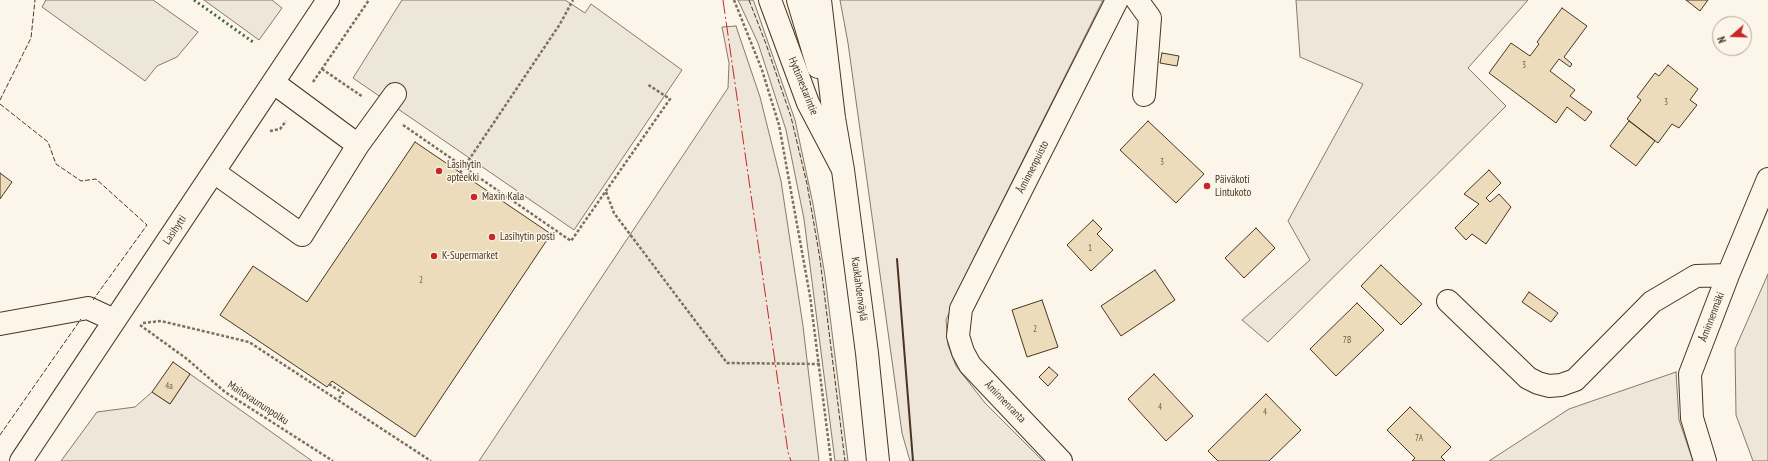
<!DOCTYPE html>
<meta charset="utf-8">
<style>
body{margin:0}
#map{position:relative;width:1768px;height:461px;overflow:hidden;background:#fbf6e9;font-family:"PT Sans Narrow",sans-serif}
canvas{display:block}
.north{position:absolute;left:1712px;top:16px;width:40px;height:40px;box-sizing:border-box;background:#fbf6e9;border:1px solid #b4a999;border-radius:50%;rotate:250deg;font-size:11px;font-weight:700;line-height:16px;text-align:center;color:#4a3520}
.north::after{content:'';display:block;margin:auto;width:14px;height:18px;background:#c62828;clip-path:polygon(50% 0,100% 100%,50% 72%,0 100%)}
</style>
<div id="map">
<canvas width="1768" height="461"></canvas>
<div class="north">N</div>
</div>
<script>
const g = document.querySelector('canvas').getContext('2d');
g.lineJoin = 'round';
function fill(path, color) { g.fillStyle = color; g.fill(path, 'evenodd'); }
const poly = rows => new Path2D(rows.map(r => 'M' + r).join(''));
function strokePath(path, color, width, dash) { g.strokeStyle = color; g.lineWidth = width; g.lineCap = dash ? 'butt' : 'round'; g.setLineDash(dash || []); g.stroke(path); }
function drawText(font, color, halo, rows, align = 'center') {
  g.font = font + ' "PT Sans Narrow",sans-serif'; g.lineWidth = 3; g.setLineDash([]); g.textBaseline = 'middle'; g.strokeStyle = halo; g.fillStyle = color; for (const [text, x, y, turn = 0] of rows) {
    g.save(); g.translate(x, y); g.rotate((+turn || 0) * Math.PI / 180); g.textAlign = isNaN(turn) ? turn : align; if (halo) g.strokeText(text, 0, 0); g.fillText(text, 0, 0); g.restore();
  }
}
const green = poly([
 [738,0,753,0,754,2,795,120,813,204,825,276,848,461,835,461,804,219,786,130,758,43,738,0],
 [840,0,1103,0,975,256,946,320,948,345,956,366,985,403,1043,461,910,461,902,433,848,43,840,0],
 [1296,0,1528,0,1468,68,1506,106,1268,342,1242,320,1310,260,1288,221,1363,84,1300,57,1296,0],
 [736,26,760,97,781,181,803,326,819,461,479,461,728,88,729,63,722,27,736,26],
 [1768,274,1768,461,1753,461,1736,415,1735,349,1768,274],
 [1676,372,1679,420,1693,461,1489,461,1569,409,1676,372],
 [190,374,312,461,61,461,97,412,135,407,152,392,170,404,190,374]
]);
fill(green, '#ede6d9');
strokePath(green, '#887966', 1);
const parking = poly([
 [46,0,153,0,198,32,177,57,157,66,145,81,42,7,46,0],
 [204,0,272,0,282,8,259,40,204,0],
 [402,0,565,0,585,13,591,4,682,70,574,230,353,78,402,0]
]);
fill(parking, '#ede7d9');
strokePath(parking, '#887966', 1);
const building = poly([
 [1686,0,1708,0,1700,11,1686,0],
 [1562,8,1587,26,1564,57,1572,64,1570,67,1559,59,1550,71,1575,90,1570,96,1592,112,1585,121,1567,107,1556,123,1489,73,1511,43,1530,56,1539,44,1537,42,1562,8],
 [1162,53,1179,56,1177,66,1160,63,1162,53],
 [1668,65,1698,89,1690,100,1697,105,1679,128,1672,124,1658,143,1627,119,1641,100,1637,97,1655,73,1659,76,1668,65],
 [1148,121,1204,174,1176,203,1120,150,1148,121],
 [1629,121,1655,141,1636,166,1610,146,1629,121],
 [415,142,551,234,415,437,332,381,327,387,220,315,253,266,307,302,415,142],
 [1489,170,1501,183,1486,198,1490,202,1499,194,1511,207,1486,244,1472,234,1466,240,1455,228,1479,204,1464,194,1489,170],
 [0,173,12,182,0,199,0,173],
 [1093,220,1102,229,1097,234,1113,250,1091,271,1067,245,1093,220],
 [1256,228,1275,248,1244,278,1225,258,1256,228],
 [1381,265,1422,304,1401,325,1361,286,1381,265],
 [1155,270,1175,300,1121,336,1101,306,1155,270],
 [1529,292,1558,313,1551,322,1522,302,1529,292],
 [1042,300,1058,347,1027,357,1012,310,1042,300],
 [1357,303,1384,330,1336,376,1310,349,1357,303],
 [173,362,190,374,170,404,152,392,173,362],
 [1049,367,1058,375,1048,386,1039,377,1049,367],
 [1154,374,1193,416,1166,441,1128,399,1154,374],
 [1266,394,1301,430,1269,461,1218,461,1208,451,1266,394],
 [1410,407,1451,447,1441,457,1445,461,1412,461,1415,458,1387,430,1410,407]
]);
fill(building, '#ecdcbc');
strokePath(building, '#4a3520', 1);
const minor = poly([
 [770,0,808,103,841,166],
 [1137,0,1150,18,1144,95],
 [274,83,358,145,395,94],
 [214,172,302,235,358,145],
 [1448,301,1528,378,1538,383,1549,386,1561,385,1575,380,1652,302,1696,276,1728,275],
 [0,324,88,308,114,320],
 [21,461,328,0],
 [1061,461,970,365,963,352,958,336,961,309,1117,0],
 [1705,461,1692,418,1690,374,1728,275,1768,179]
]);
const major = poly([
 [798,0,818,67],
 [820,0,834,118,843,170,867,353,878,461]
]);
strokePath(minor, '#4a3520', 24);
strokePath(major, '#4a3520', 24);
strokePath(poly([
 [734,0,762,70,779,125,810,296,831,461],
 [322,69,363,97],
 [313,82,369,0],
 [403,125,571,241,670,99,647,84],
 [270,131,280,129,286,121],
 [460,173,560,24,573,0],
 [606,192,614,213,727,363,820,364],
 [143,323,161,321,249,342,431,461],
 [140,325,187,359,225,392,333,461],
 [329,384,343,393,338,400]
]), '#7f6f5c', 2.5, [3, 2]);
strokePath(minor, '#fbf6e9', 22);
strokePath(major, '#fbf6e9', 22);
strokePath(poly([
 [194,0,253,42]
]), '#436837', 3, [2, 3]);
strokePath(poly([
 [749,0,766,44,791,117,807,184,820,259,845,461],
 [0,100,31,38,35,0],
 [0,104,48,142,56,164,81,181,96,179,147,225,93,300],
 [0,435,81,319]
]), '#4a3520', 1, [5, 2]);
strokePath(poly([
 [897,259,913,461]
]), '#4a3520', 2);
strokePath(poly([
 [723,0,788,452,791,461]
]), '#c62828', 1, [14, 3, 2, 3]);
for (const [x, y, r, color] of [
 [439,171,4,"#c62828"],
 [1207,186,4,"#c62828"],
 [474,197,4,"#c62828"],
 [492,237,4,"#c62828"],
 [434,256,4,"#c62828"]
]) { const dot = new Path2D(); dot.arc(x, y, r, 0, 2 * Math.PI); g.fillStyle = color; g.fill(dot); strokePath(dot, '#fbf6e9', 1.5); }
drawText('9px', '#725f47', null, [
 ["3",1524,65],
 ["3",1666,102],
 ["3",1162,162],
 ["1",1090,248],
 ["2",421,280],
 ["2",1035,329],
 ["7B",1347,340],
 ["4a",169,386],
 ["4",1160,407],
 ["4",1265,412],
 ["7A",1419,438]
]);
drawText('11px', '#4a3520', '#fbf6e9', [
 ["Hyttimestarintie",803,86,68],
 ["Åminnenpuisto",1033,167,-63],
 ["Lasihytti",175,230,-56],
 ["Kauklahdenväylä",859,289,82],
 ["Åminnenmäki",1712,317,-69],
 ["Åminnenranta",1005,402,46],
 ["Maitovaununpolku",258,403,33]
]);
drawText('11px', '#4a3520', '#fbf6e9', [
 ["Lasihytin",447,165],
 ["apteekki",447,178],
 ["Päiväkoti",1215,180],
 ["Lintukoto",1215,193],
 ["Maxin Kala",482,197],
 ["Lasihytin posti",500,237],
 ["K-Supermarket",442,256]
], 'left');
</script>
